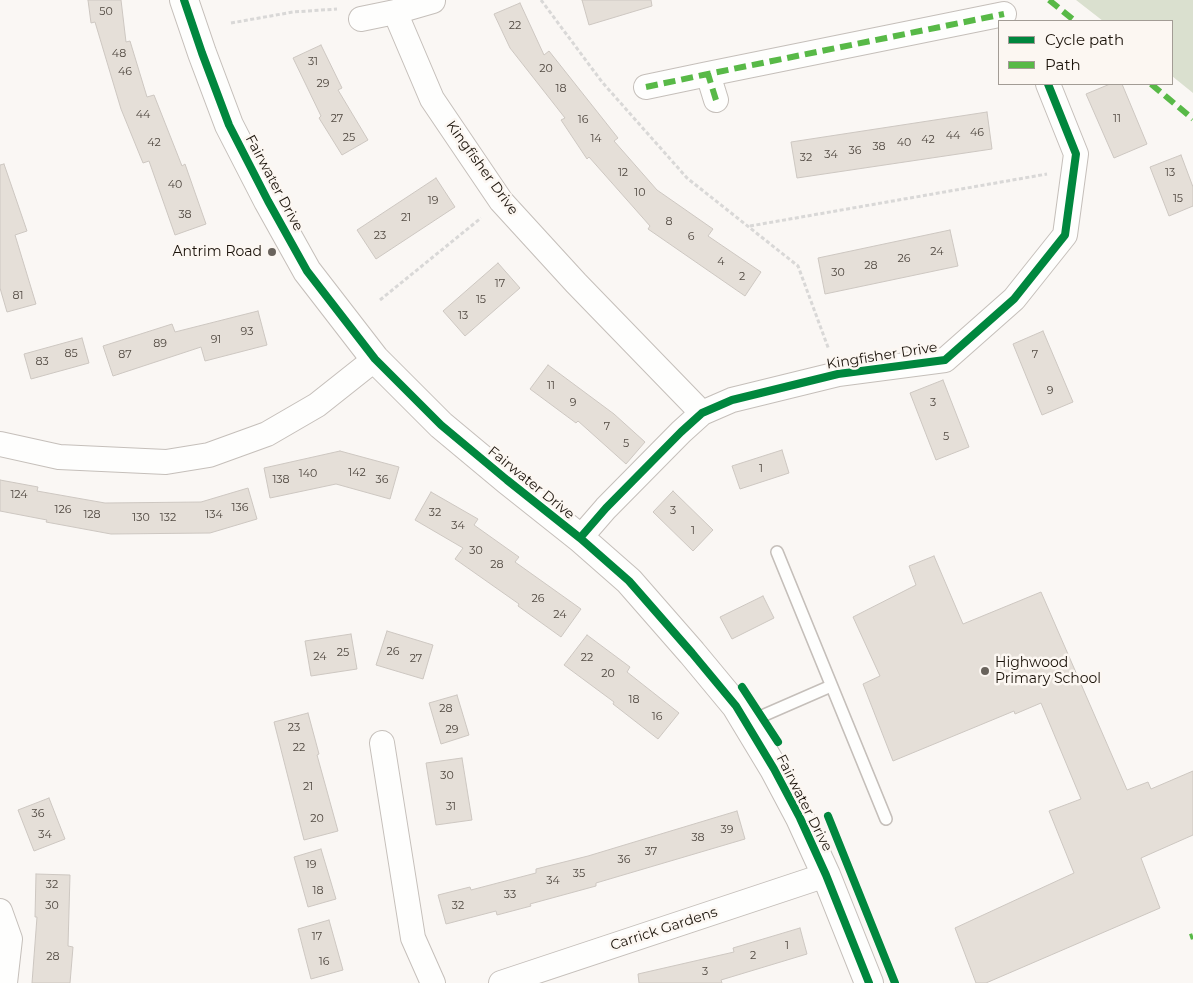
<!DOCTYPE html>
<style>
body{margin:0}
#map{position:relative;width:1193px;height:983px;overflow:hidden;background:#faf7f4;font-family:Montserrat,sans-serif}
canvas{display:block}
.legend{position:absolute;left:998px;top:20px;width:175px;height:65px;box-sizing:border-box;background:#fcf7f2;border:1px solid #a29c95;margin:0;padding:6px 9px;list-style:none;font-size:15px;color:#1b130a}
.legend li{display:flex;align-items:center;gap:10px;height:25px}
.legend b{width:25px;border:1px solid #a29c95}
</style>
<div id="map">
<canvas width="1193" height="983"></canvas>
<ul class="legend">
<li><b style="height:6px;background:#00873e"></b>Cycle path</li>
<li><b style="height:6px;background:#58b947"></b>Path</li>
</ul>
</div>
<script>
const g = document.querySelector('canvas').getContext('2d');
g.lineJoin = 'round';
function fill(path, color) { g.fillStyle = color; g.fill(path, 'evenodd'); }
const poly = rows => new Path2D(rows.map(r => 'M' + r).join(''));
function strokePath(path, color, width, dash) { g.strokeStyle = color; g.lineWidth = width; g.lineCap = dash ? 'butt' : 'round'; g.setLineDash(dash || []); g.stroke(path); }
function drawText(font, color, halo, rows, align = 'center') {
  g.font = font + ' Montserrat,sans-serif'; g.lineWidth = 5; g.setLineDash([]); g.textBaseline = 'middle'; g.strokeStyle = halo; g.fillStyle = color; for (const [text, x, y, turn = 0] of rows) {
    g.save(); g.translate(x, y); g.rotate((+turn || 0) * Math.PI / 180); g.textAlign = isNaN(turn) ? turn : align; if (halo) g.strokeText(text, 0, 0); g.fillText(text, 0, 0); g.restore();
  }
}
fill(poly([
 [1076,0,1193,0,1193,93,1172,76,1172,21,1103,21]
]), '#dae0cf');
const building = poly([
 [88,0,121,0,126,42,130,41,147,97,154,95,182,166,185,164,206,224,175,235,149,161,143,163,121,109,95,22,91,23,88,0],
 [582,0,651,0,652,6,589,25,582,0],
 [520,3,544,55,549,51,618,138,614,141,657,190,713,229,708,236,761,272,745,296,648,229,650,226,589,157,587,159,561,120,565,118,510,48,494,14,520,3],
 [321,45,342,88,338,90,368,140,342,155,319,118,321,116,293,58,321,45],
 [1110,84,1122,84,1147,144,1114,158,1086,94,1110,84],
 [987,112,992,149,797,178,791,142,987,112],
 [1181,155,1193,187,1193,206,1169,216,1150,167,1181,155],
 [4,164,27,231,15,235,36,304,7,312,0,288,0,165,4,164],
 [436,178,455,207,376,259,357,230,436,178],
 [950,230,958,266,825,294,818,258,950,230],
 [498,263,520,288,465,336,443,311,498,263],
 [258,311,267,345,205,361,201,347,113,376,103,346,172,324,175,332,258,311],
 [1043,331,1073,402,1042,415,1013,344,1043,331],
 [82,338,89,363,31,379,24,354,82,338],
 [548,365,614,414,645,442,626,464,578,421,576,423,530,389,548,365],
 [943,380,969,447,936,460,910,393,943,380],
 [782,450,789,473,740,489,732,466,782,450],
 [340,451,399,467,390,499,336,484,270,498,264,468,340,451],
 [0,480,38,487,37,491,105,503,201,502,248,488,257,519,210,533,111,534,46,522,47,520,0,511,0,480],
 [673,491,713,530,693,551,653,512,673,491],
 [431,492,478,519,474,525,519,557,515,562,581,609,561,637,518,606,519,604,455,559,463,548,415,520,431,492],
 [934,556,963,624,1041,592,1127,790,1148,782,1151,789,1193,771,1193,835,1141,858,1160,908,986,983,976,983,955,928,1074,873,1049,811,1081,799,1041,703,1015,714,1014,711,893,761,863,684,880,676,853,617,916,585,909,566,934,556],
 [763,596,774,618,732,639,720,617,763,596],
 [387,631,433,645,423,679,376,665,387,631],
 [351,634,357,669,311,676,305,641,351,634],
 [587,635,630,667,627,672,679,713,658,739,613,704,614,702,564,665,587,635],
 [457,695,469,735,441,744,429,703,457,695],
 [308,713,319,754,317,755,338,831,304,840,274,722,308,713],
 [462,758,472,820,436,825,426,763,462,758],
 [49,798,65,839,34,851,18,810,49,798],
 [737,811,745,839,596,883,596,886,530,904,531,906,497,915,496,911,446,924,438,895,470,887,471,890,536,873,536,869,588,856,737,811],
 [321,849,336,899,308,907,294,857,321,849],
 [36,874,70,875,68,946,73,947,70,983,32,983,37,917,35,917,36,874],
 [329,920,343,970,311,979,298,929,329,920],
 [800,928,807,954,721,980,722,983,639,983,638,974,734,952,733,948,800,928]
]);
fill(building, '#e5dfd8');
strokePath(building, '#cdc7c1', 1);
const service = poly([
 [777,552,886,819],
 [746,723,831,686]
]);
const minor = poly([
 [395,12,432,99,501,201,576,283,702,413],
 [361,19,395,12,433,1],
 [646,87,708,74],
 [716,100,708,74,1004,14],
 [0,444,59,457,166,462,209,455,267,434,317,405,375,359],
 [580,538,606,508,681,432,702,413,732,400,838,374,945,360,1014,299,1065,235,1076,154,1048,84],
 [382,743,413,938,433,983],
 [0,911,10,939,5,983],
 [501,983,826,875]
]);
const tertiary = poly([
 [184,0,202,53,229,125,268,201,307,271,375,359,441,425,507,480,580,538,629,581,692,653,736,706,774,769,800,818,826,875,869,983]
]);
strokePath(service, '#c5bfba', 14);
strokePath(minor, '#c5bfba', 26);
strokePath(tertiary, '#c5bfba', 30);
strokePath(poly([
 [541,0,602,82,687,178,798,266,829,350],
 [231,23,293,12,337,9],
 [750,226,1047,174],
 [380,300,481,218]
]), '#d9d8d7', 3, [4, 2.5]);
strokePath(service, '#fefefd', 11);
strokePath(minor, '#fefefd', 24);
strokePath(tertiary, '#fefefd', 28);
strokePath(poly([
 [1049,0,1075,21],
 [1151,84,1193,119],
 [646,87,708,74],
 [716,100,708,74,1004,14],
 [1190,937,1193,936]
]), '#58b947', 6, [12, 6]);
strokePath(poly([
 [184,0,202,53,229,125,268,201,307,271,375,359,441,425,507,480,580,538,629,581,692,653,736,706,774,769,800,818,826,875,869,983],
 [580,538,606,508,681,432,702,413,732,400,838,374,945,360,1014,299,1065,235,1076,154,1048,84],
 [742,687,778,742],
 [828,816,895,983]
]), '#00873e', 8);
for (const [x, y, r, color] of [
 [272,252,5,"#69635c"],
 [985,671,5,"#69635c"]
]) { const dot = new Path2D(); dot.arc(x, y, r, 0, 2 * Math.PI); g.fillStyle = color; g.fill(dot); strokePath(dot, '#fcf7f2', 2); }
drawText('11px', '#504840', null, [
 ["50",106,12],
 ["22",515,26],
 ["48",119,54],
 ["31",313,62],
 ["20",546,69],
 ["46",125,72],
 ["29",323,84],
 ["18",561,89],
 ["44",143,115],
 ["27",337,119],
 ["11",1117,119],
 ["16",583,120],
 ["46",977,133],
 ["44",953,136],
 ["25",349,138],
 ["14",596,139],
 ["42",928,140],
 ["42",154,143],
 ["40",904,143],
 ["38",879,147],
 ["36",855,151],
 ["34",831,155],
 ["32",806,158],
 ["12",623,173],
 ["13",1170,173],
 ["40",175,185],
 ["10",640,193],
 ["15",1178,199],
 ["19",433,201],
 ["38",185,215],
 ["21",406,218],
 ["8",669,222],
 ["23",380,236],
 ["6",691,237],
 ["24",937,252],
 ["26",904,259],
 ["4",721,262],
 ["28",871,266],
 ["30",838,273],
 ["2",742,277],
 ["17",500,284],
 ["81",18,296],
 ["15",481,300],
 ["13",463,316],
 ["93",247,332],
 ["91",216,340],
 ["89",160,344],
 ["85",71,354],
 ["87",125,355],
 ["7",1035,355],
 ["83",42,362],
 ["11",551,386],
 ["9",1050,391],
 ["9",573,403],
 ["3",933,403],
 ["7",607,427],
 ["5",946,437],
 ["5",626,444],
 ["1",761,469],
 ["142",357,473],
 ["140",308,474],
 ["138",281,480],
 ["36",382,480],
 ["124",19,495],
 ["136",240,508],
 ["126",63,510],
 ["3",673,511],
 ["32",435,513],
 ["128",92,515],
 ["134",214,515],
 ["130",141,518],
 ["132",168,518],
 ["34",458,526],
 ["1",693,531],
 ["30",476,551],
 ["28",497,565],
 ["26",538,599],
 ["24",560,615],
 ["26",393,652],
 ["25",343,653],
 ["24",320,657],
 ["22",587,658],
 ["27",416,659],
 ["20",608,674],
 ["18",634,700],
 ["28",446,709],
 ["16",657,717],
 ["23",294,728],
 ["29",452,730],
 ["22",299,748],
 ["30",447,776],
 ["21",308,787],
 ["31",451,807],
 ["36",38,814],
 ["20",317,819],
 ["39",727,830],
 ["34",45,835],
 ["38",698,838],
 ["37",651,852],
 ["36",624,860],
 ["19",311,865],
 ["35",579,874],
 ["34",553,881],
 ["32",52,885],
 ["18",318,891],
 ["33",510,895],
 ["30",52,906],
 ["32",458,906],
 ["17",317,937],
 ["1",787,946],
 ["2",753,956],
 ["28",53,957],
 ["16",324,962],
 ["3",705,972]
]);
drawText('14px', '#1b130a', '#fcf7f2', [
 ["Kingfisher Drive",482,168,54],
 ["Fairwater Drive",274,183,62],
 ["Kingfisher Drive",882,356,-9],
 ["Fairwater Drive",531,483,39],
 ["Fairwater Drive",804,803,63],
 ["Carrick Gardens",664,929,-18]
]);
drawText('14px', '#1b130a', '#fcf7f2', [
 ["Antrim Road",262,252],
 ["Highwood",995,663,"left"],
 ["Primary School",995,679,"left"]
], 'right');
</script>
